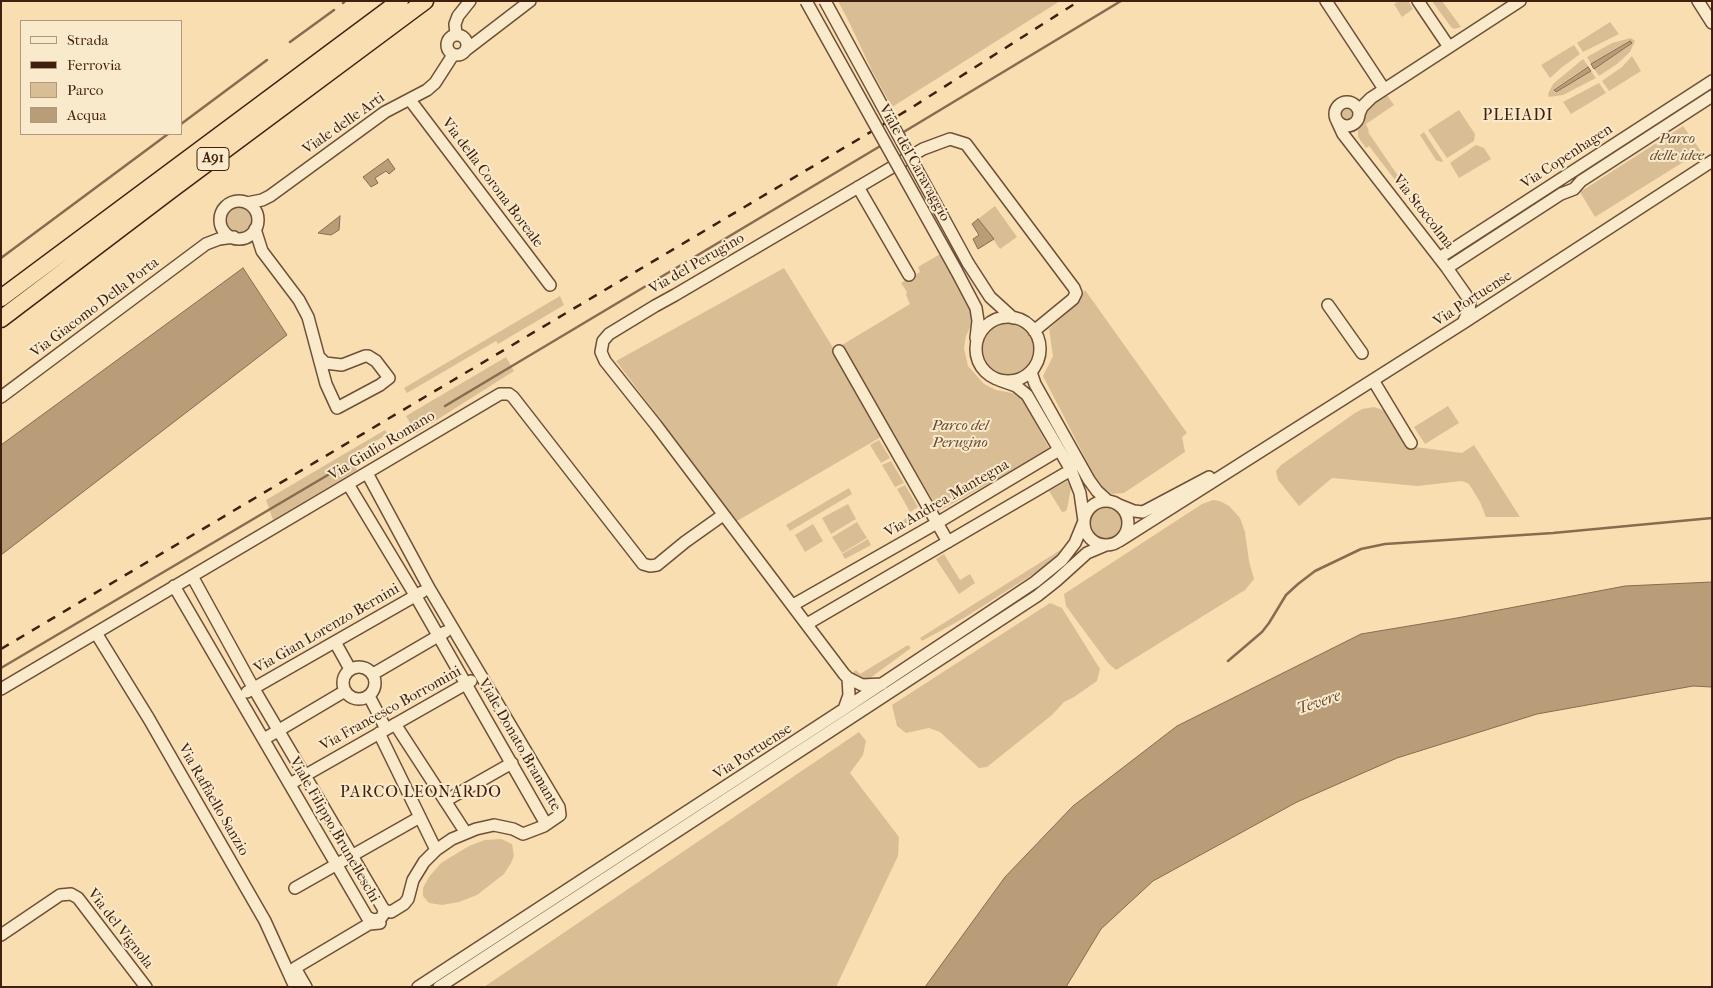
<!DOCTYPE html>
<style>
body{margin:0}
#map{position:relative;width:1713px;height:988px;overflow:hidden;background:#f8deb0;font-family:"IM FELL French Canon",serif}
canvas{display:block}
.frame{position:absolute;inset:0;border:2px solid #401f0f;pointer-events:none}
.legend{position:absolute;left:20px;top:20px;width:162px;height:115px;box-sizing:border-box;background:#faeacc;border:1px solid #b09980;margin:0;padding:6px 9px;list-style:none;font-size:15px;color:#401f0f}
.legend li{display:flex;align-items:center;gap:10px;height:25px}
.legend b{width:25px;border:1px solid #b09980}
</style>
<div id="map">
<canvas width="1713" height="988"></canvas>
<div class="frame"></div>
<ul class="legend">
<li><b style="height:6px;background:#faeacc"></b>Strada</li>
<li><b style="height:6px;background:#401f0f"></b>Ferrovia</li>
<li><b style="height:14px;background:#d9be95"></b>Parco</li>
<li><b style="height:14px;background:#b99d79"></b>Acqua</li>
</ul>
</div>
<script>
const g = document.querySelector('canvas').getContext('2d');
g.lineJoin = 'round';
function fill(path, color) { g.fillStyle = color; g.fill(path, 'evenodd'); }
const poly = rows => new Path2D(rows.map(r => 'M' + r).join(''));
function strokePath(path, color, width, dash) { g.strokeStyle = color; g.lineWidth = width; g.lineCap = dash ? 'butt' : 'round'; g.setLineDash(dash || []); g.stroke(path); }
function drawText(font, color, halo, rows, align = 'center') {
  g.font = font + ' "IM FELL French Canon",serif'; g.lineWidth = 4; g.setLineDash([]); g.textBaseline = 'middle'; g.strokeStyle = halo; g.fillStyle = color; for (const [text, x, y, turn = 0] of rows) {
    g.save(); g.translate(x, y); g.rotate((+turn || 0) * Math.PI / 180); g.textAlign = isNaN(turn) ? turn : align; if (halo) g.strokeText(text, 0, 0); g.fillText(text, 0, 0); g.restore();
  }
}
fill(poly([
 [838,1,1060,1,892,107,872,71,850,24],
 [1399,1,1408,1,1413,9,1402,17,1394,4],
 [1432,1,1442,1,1461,27,1454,29,1451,27],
 [1610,22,1619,34,1583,52,1577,43],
 [1631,38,1635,41,1630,52,1617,64,1599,76,1594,69,1632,43,1630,40,1591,64,1587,57,1612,43],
 [1574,45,1580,54,1561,68,1550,78,1541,65],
 [1632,56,1641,71,1609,91,1602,81,1622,67],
 [1583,59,1588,66,1554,89,1555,93,1591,71,1596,78,1563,95,1549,97,1548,94,1553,84],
 [1599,83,1606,93,1571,114,1563,102],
 [1387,95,1394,105,1366,124,1369,131,1368,132,1405,186,1402,189,1369,146,1366,148,1358,137,1358,130,1364,120,1368,107],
 '1339 114a8 8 0 1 1 16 0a8 8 0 1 1-16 0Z',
 [1459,110,1475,134,1474,141,1447,158,1428,130],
 [1683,126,1701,151,1595,217,1580,192],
 [1424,132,1443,161,1441,162,1436,160,1420,135],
 [1476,145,1484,148,1491,159,1459,178,1450,163],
 [995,206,1017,237,1000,249,978,219],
 '226 220a13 13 0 1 1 26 0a13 13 0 1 1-26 0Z',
 [942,253,972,310,973,321,966,336,964,348,968,366,984,384,996,390,1012,393,1022,399,1049,448,1045,452,939,511,842,345,910,304,906,295,907,292,901,283,920,272,918,267],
 [784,268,886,434,737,521,616,361],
 [1085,290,1187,433,1182,437,1185,452,1124,493,1112,494,1098,483,1043,376,1053,356,1049,329,1067,313],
 [560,296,564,305,498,344,496,341,407,393,404,388],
 '983 349a25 25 0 1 1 50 0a25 25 0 1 1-50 0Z',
 [506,357,514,371,416,433,406,416],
 [1448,406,1459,423,1425,444,1414,427],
 [1374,407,1386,411,1408,444,1415,447,1462,453,1474,445,1520,517,1486,517,1480,502,1469,484,1462,481,1417,486,1332,478,1299,506,1278,480,1276,471,1281,465,1355,413,1362,409],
 [385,430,388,434,349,456,357,470,273,520,266,500],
 [879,440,890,458,881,463,870,445],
 [891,461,904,483,895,487,882,465],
 [1067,481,1071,488,1067,509,1066,511,1062,512,1049,491],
 [905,485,918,507,910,512,897,489],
 [849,488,852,494,790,531,786,525],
 [1213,500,1220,501,1229,506,1240,518,1245,532,1249,561,1254,579,1245,590,1116,670,1108,663,1066,606,1064,594,1202,504],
 [848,504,856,519,831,534,822,518],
 '1089 524a17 17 0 1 1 34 0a17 17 0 1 1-34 0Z',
 [921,510,923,515,897,530,894,525],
 [857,522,867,538,842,553,832,537],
 [813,524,823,541,805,552,795,535],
 [868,539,871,545,845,559,842,554],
 [1062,549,1059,556,1049,564,964,618,922,641,920,638],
 [944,554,960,580,970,574,975,583,959,594,936,559],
 [1050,603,1062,608,1100,669,1097,681,1074,697,1064,702,1052,715,987,767,979,768,940,732,929,728,906,733,897,726,892,705],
 [908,645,911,648,866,681,853,676,852,673,856,670,860,674],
 [859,732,866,741,863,755,850,773,899,837,898,856,836,987,484,987],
 [501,839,512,844,514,856,511,863,504,874,477,895,459,902,442,905,429,903,423,896,423,888,429,877,441,863,469,846,485,840]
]), '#d9be95');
const water = poly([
 [1630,41,1632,43,1594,69,1591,64,1630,41],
 [1588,67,1591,71,1556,92,1554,90,1588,67],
 [388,159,395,169,389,174,386,171,375,178,378,183,371,187,363,177,388,159],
 [340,216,339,230,331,235,318,233,340,216],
 [978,219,994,239,978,249,973,239,979,235,972,224,978,219],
 [243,268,287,335,1,555,1,445,243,268],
 [1712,582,1712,687,1693,686,1537,714,1397,758,1297,802,1153,881,1101,929,1066,987,925,987,1005,877,1073,806,1177,726,1361,634,1457,618,1625,586,1712,582]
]);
fill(water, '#b99d79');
strokePath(water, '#896b4f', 1);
strokePath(poly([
 [343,3,345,1],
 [290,42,334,10],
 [181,124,267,60],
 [902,133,1121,1],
 [1,258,168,134],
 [445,406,882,145],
 [1228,661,1262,632,1269,623,1286,595,1298,584,1315,571,1361,549,1385,544,1553,533,1712,518],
 [1,668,338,469]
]), '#896b4f', 2.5);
const minor = poly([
 [1326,1,1384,89],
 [1418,1,1449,47],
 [1698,1,1712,23],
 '447 45a10 10 0 1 1 20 0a10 10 0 1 1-20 0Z',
 [456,35,455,24,458,16,470,1],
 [466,50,530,1],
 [410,100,550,285],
 '1335 114a12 12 0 1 1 24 0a12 12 0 1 1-24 0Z',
 [1359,114,1362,107,1371,98,1520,1],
 [1337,121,1343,134,1447,268,1468,298,1470,302,1469,310,1463,323],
 [858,187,909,275],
 '220 220a19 19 0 1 1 38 0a19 19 0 1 1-38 0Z',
 [247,203,262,200,270,196,385,112,427,90,435,83,453,55],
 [255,229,262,251,299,300,308,317,326,384,337,408,380,385,389,378,376,361,368,356,365,356,342,365,325,363,320,358],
 [1439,258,1712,81],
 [968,263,990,297,1013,318],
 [1447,268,1561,194,1574,189,1581,181,1712,96],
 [956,270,976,308,978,321,976,338],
 [1328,305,1362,353],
 '976 349a32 32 0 1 1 64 0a32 32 0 1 1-64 0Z',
 [839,351,948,542],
 [1034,368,1031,372,1035,384,1089,480,1097,491,1108,501],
 [1373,380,1411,443],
 [1,397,206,244,219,239,234,237],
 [367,473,429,588,559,807,560,815,544,826,523,834,513,829,494,825,476,829,452,839,436,850,424,862,413,880,408,899,404,904,391,912,384,910],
 [348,484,415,595,546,824],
 '1084 523a22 22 0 1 1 44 0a22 22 0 1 1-44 0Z',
 [1119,505,1134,511,1143,512,1209,477],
 [1119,541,1463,323,1712,161],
 [192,576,254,689,384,910],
 [174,586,367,917,373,920,380,919,383,915,384,910],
 [793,605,937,523,1059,450],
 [807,624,1071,470],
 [96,633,149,719,265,921,295,987],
 [335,642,350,669],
 '343 683a16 16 0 1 1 32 0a16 16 0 1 1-32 0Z',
 [373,674,445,632],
 [882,684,862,685,848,678,844,674,656,425,605,361,601,352,603,341,609,334,655,306,675,295,923,149,950,139,966,144,1074,288,1076,293,1073,299,1034,331],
 [1,689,500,394,509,394,513,397,643,564,650,566,657,565,685,542,723,515],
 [247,692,422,592],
 [369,696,386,729],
 [844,709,849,695,848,678],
 [395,724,466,833],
 [379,733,436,850],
 [264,739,345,691],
 [290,784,471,681],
 [445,801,512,763],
 [295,888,420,817],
 [1,935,60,895,71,894,78,898,146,987],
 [306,987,295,968,369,924,380,923],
 [418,987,844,709,1035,582,1062,560,1075,543,1084,521,1080,493,1071,470,1027,395,1016,386,999,380],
 [439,987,1037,596,1056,581,1087,553,1106,545]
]);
const highway = poly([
 [1,298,400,1],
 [1,319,171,190,425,1]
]);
strokePath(minor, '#6e4f37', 14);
strokePath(highway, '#401f0f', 19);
strokePath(minor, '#faeacc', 11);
strokePath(highway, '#f8deb0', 16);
strokePath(poly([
 [1,649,911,108,1079,1]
]), '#401f0f', 2.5, [9, 9]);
const minorBridge = poly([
 [806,1,956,270],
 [825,1,968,263]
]);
strokePath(minorBridge, '#6e4f37', 14, []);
strokePath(minorBridge, '#faeacc', 11);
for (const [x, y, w] of [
 [213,159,32]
]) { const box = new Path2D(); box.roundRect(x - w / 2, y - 11.5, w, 23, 4); g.fillStyle = '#faeacc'; g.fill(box); strokePath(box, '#401f0f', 1); }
drawText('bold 14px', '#401f0f', null, [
 ["A91",213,159]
]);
drawText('15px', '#401f0f', '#faeacc', [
 ["Viale delle Arti",344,124,-35],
 ["Via Copenhagen",1567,157,-33],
 ["Viale del Caravaggio",914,163,61],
 ["Via della Corona Boreale",492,183,53],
 ["Via Stoccolma",1423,212,52],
 ["Via del Perugino",697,264,-30],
 ["Via Portuense",1473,299,-33],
 ["Via Giacomo Della Porta",95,308,-37],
 ["Via Giulio Romano",382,446,-31],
 ["Via Andrea Mantegna",947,499,-30],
 ["Via Gian Lorenzo Bernini",327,629,-30],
 ["Via Francesco Borromini",391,709,-29],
 ["Viale Donato Bramante",519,745,60],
 ["Via Portuense",753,752,-33],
 ["Via Raffaello Sanzio",213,800,60],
 ["Viale Filippo Brunelleschi",334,830,60],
 ["Via del Vignola",120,929,52]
]);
drawText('italic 15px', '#664730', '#faeacc', [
 ["Parco",1677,139],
 ["delle idee",1677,156],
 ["Parco del",960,426],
 ["Perugino",960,443]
]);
g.letterSpacing = '1px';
drawText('16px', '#401f0f', '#faeacc', [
 ["PLEIADI",1518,116],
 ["PARCO LEONARDO",421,793]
]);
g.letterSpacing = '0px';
drawText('italic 16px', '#6a4b34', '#faeacc', [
 ["Tevere",1319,703,-19]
]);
</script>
